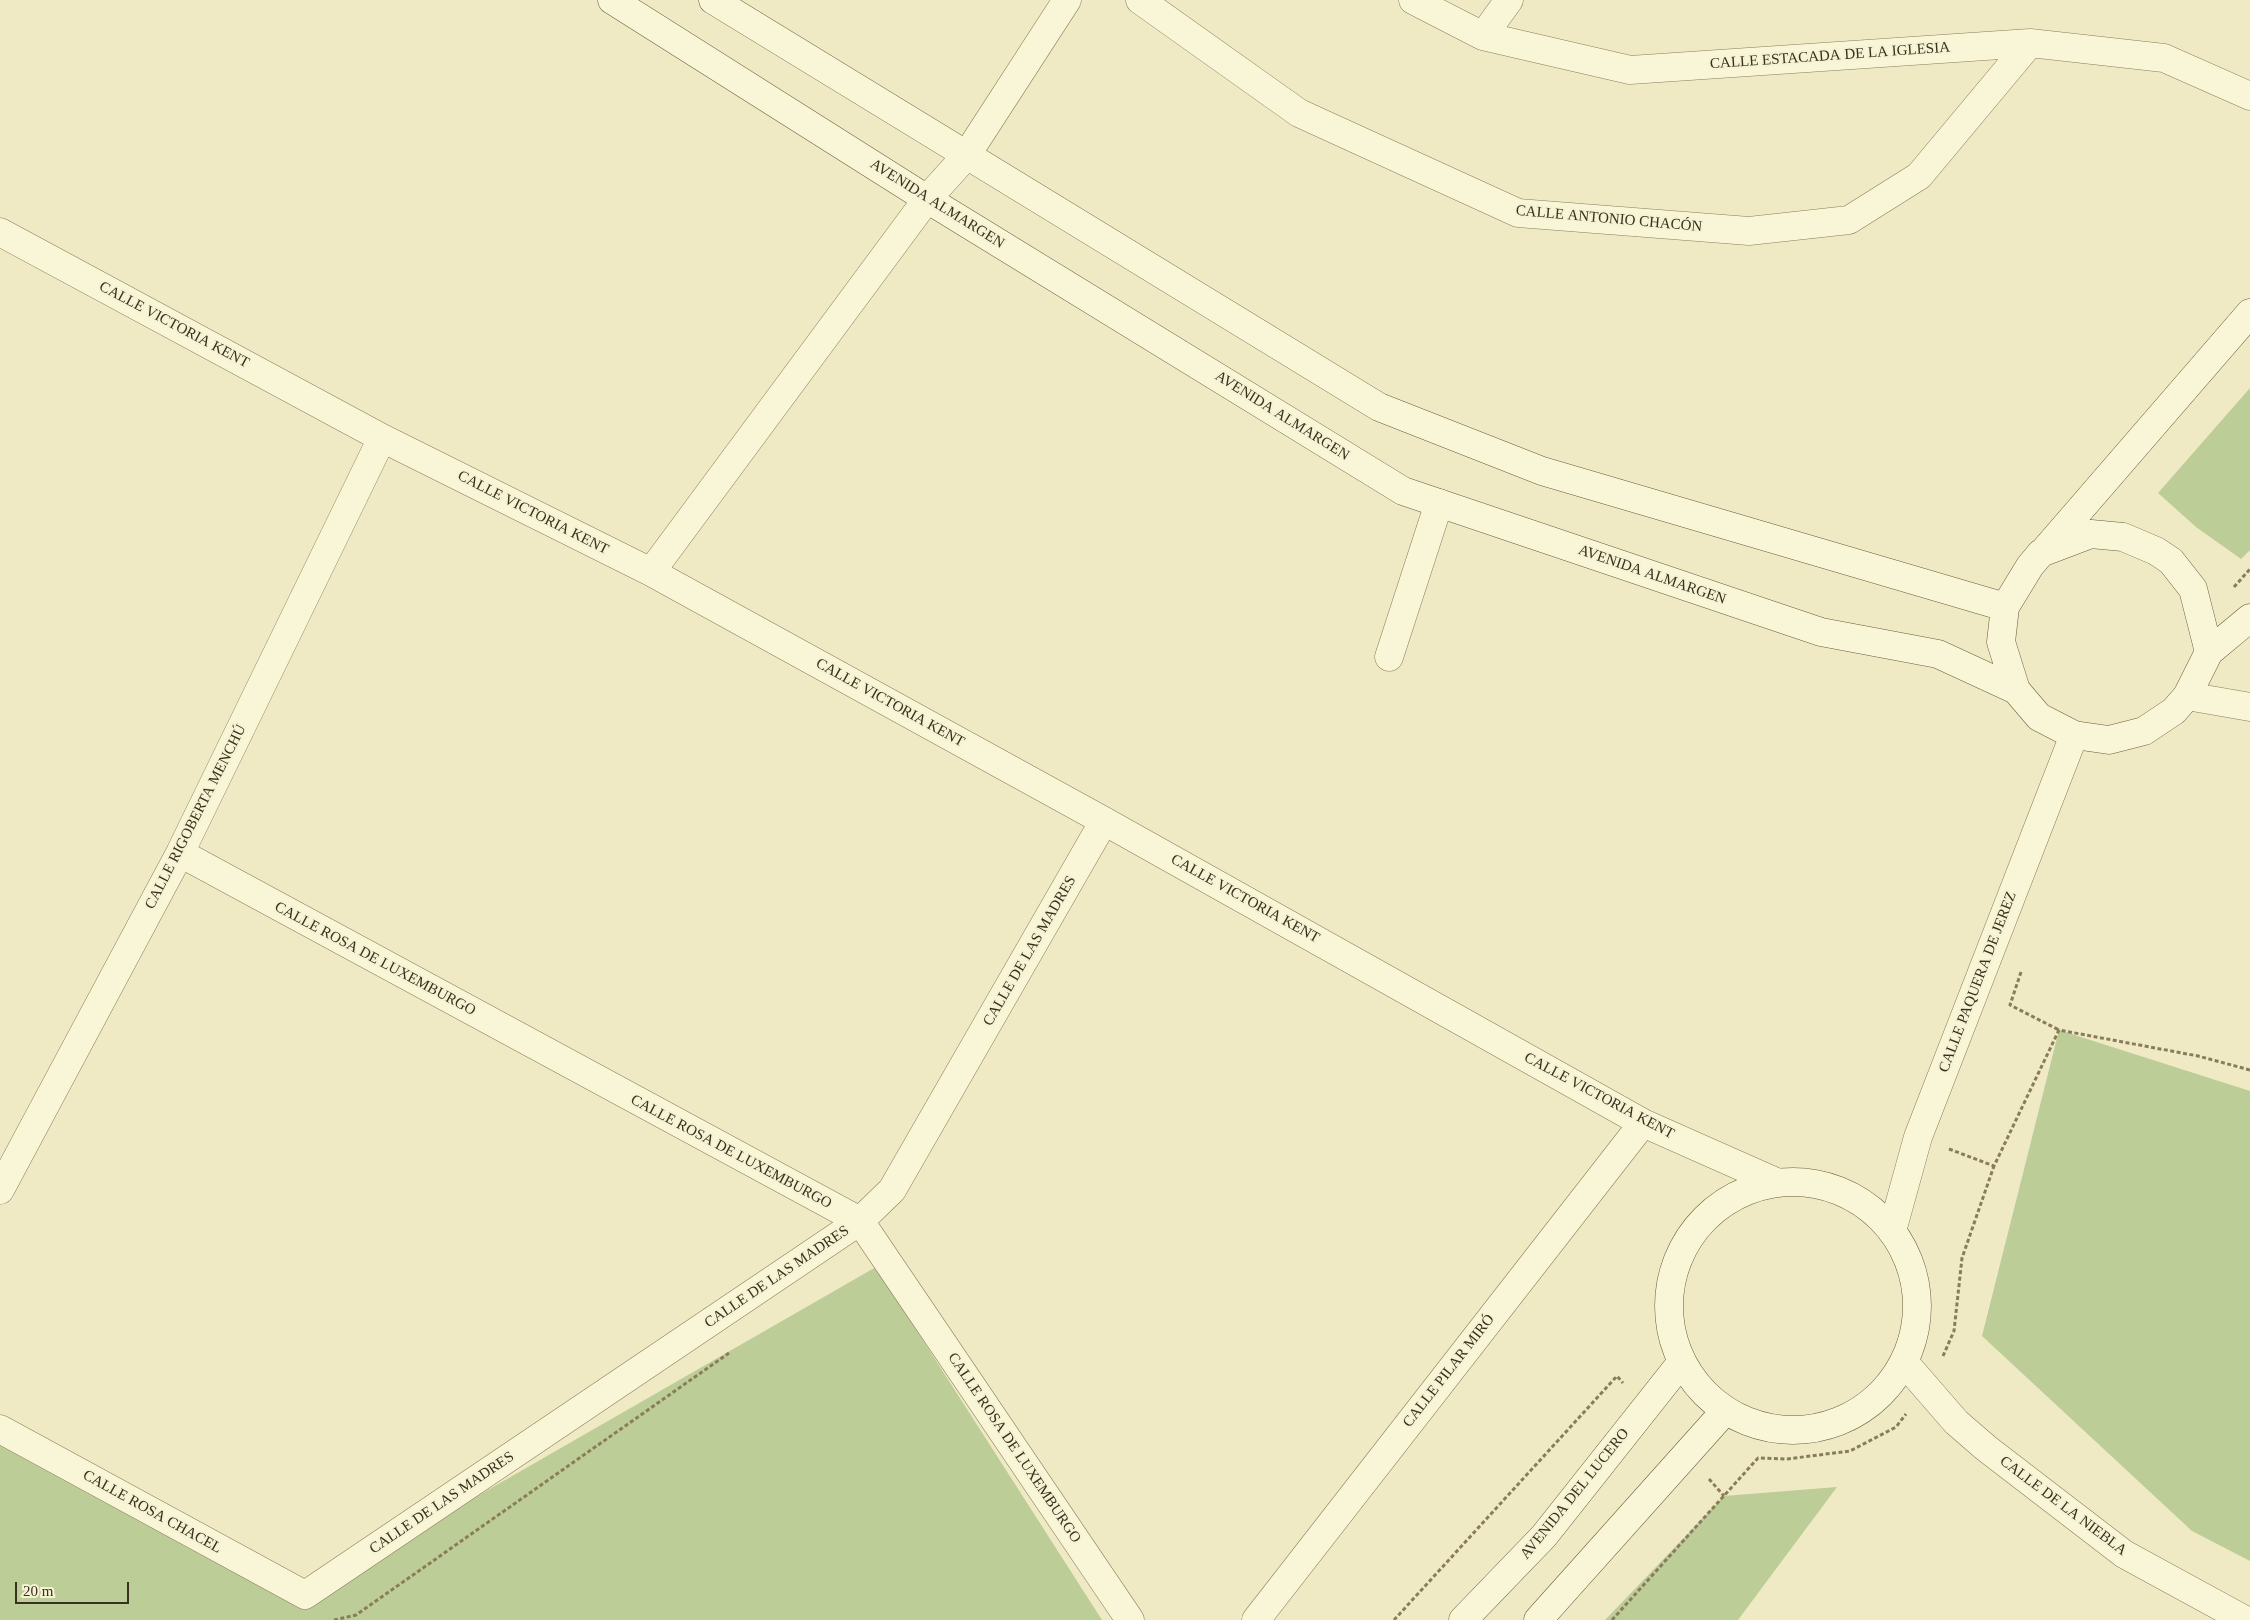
<!DOCTYPE html>
<meta charset="utf-8">
<style>
body{margin:0}
#map{position:relative;width:2250px;height:1620px;overflow:hidden;background:#efeac4;font-family:"Times New Roman",serif}
canvas{display:block}
.scale{position:absolute;left:15px;top:1582px;width:114px;height:22px;box-sizing:border-box;border:2px solid #39311e;border-top:0;padding-left:6px;font-size:15px;line-height:18px;white-space:nowrap;color:#39311e;-webkit-text-stroke:4px #f6f3d4;paint-order:stroke}
</style>
<div id="map">
<canvas width="2250" height="1620"></canvas>
<div class="scale">20 m</div>
</div>
<script>
const g = document.querySelector('canvas').getContext('2d');
g.lineJoin = 'round';
function fill(path, color) { g.fillStyle = color; g.fill(path, 'evenodd'); }
const poly = rows => new Path2D(rows.map(r => 'M' + r).join(''));
function strokePath(path, color, width, dash) { g.strokeStyle = color; g.lineWidth = width; g.lineCap = dash ? 'butt' : 'round'; g.setLineDash(dash || []); g.stroke(path); }
function drawText(font, color, halo, rows, align = 'center') {
  g.font = font + ' "Times New Roman",serif'; g.lineWidth = 4.5; g.setLineDash([]); g.textBaseline = 'middle'; g.strokeStyle = halo; g.fillStyle = color; for (const [text, x, y, turn = 0] of rows) {
    g.save(); g.translate(x, y); g.rotate((+turn || 0) * Math.PI / 180); g.textAlign = isNaN(turn) ? turn : align; if (halo) g.strokeText(text, 0, 0); g.fillText(text, 0, 0); g.restore();
  }
}
fill(poly([
 [2250,388,2250,550,2241,559,2196,527,2158,493],
 [2059,1030,2250,1091,2250,1561,2192,1531,1982,1336],
 [876,1267,1102,1620,0,1620,0,1432,305,1595],
 [1837,1487,1738,1620,1605,1620,1724,1496]
]), '#bdcd98');
const street = poly([
 [1140,0,1299,113,1518,213,1749,231,1849,220,1919,176,2030,43],
 [1413,0,1483,36,1630,70,2030,43,2164,58,2250,96],
 [1483,36,1509,0],
 [0,232,382,438,651,572,1104,821,1643,1123,1776,1182],
 [651,572,927,199,966,156,1067,0],
 [1389,657,1439,503],
 [2187,696,2250,707],
 [180,853,860,1221,1130,1620],
 [0,1190,180,853,382,438],
 [1892,1231,1918,1137,2074,735],
 [1904,1362,1956,1422,1986,1448,2124,1554,2245,1620],
 [0,1429,305,1595,860,1221,892,1190,1104,821],
 [1256,1620,1643,1123]
]);
const secondary = poly([
 [612,0,927,199,1403,491,1821,632,1938,654,2016,690,2039,717,2074,735,2109,740,2144,731,2174,711,2187,696,2209,652,2193,589,2171,561,2156,551,2123,537,2091,534,2041,553,2030,566,2005,607,2001,642,2016,690],
 [713,0,1379,407,1542,471,2005,607],
 [2045,550,2250,313],
 [2209,652,2250,618],
 '1669 1306a124 124 0 1 1 248 0a124 124 0 1 1-248 0Z',
 [1463,1620,1544,1536,1681,1363],
 [1538,1620,1725,1411]
]);
strokePath(street, '#8a7c5a', 29);
strokePath(secondary, '#6b5d3d', 29);
strokePath(poly([
 [2234,587,2250,569],
 [2021,972,2010,1005,2059,1030],
 [1949,1149,1994,1166,2059,1030,2198,1056,2250,1070],
 [1943,1356,1954,1331,1962,1258,1994,1166],
 [1709,1479,1724,1496],
 [334,1620,356,1615,729,1353],
 [1394,1620,1617,1376,1623,1383],
 [1612,1620,1758,1458,1787,1459,1850,1451,1896,1427,1906,1414]
]), '#8a7c5a', 3, [4, 2.5]);
strokePath(street, '#f9f6d7', 28);
strokePath(secondary, '#f9f6d7', 28);
drawText('15px', '#39311e', '#f6f3d4', [
 ["CALLE ESTACADA DE LA IGLESIA",1830,56,-4],
 ["AVENIDA ALMARGEN",937,204,32],
 ["CALLE ANTONIO CHACÓN",1609,219,5],
 ["CALLE VICTORIA KENT",174,325,28],
 ["AVENIDA ALMARGEN",1282,416,32],
 ["CALLE VICTORIA KENT",533,513,27],
 ["AVENIDA ALMARGEN",1652,575,19],
 ["CALLE VICTORIA KENT",890,703,29],
 ["CALLE RIGOBERTA MENCHÚ",196,817,-63],
 ["CALLE VICTORIA KENT",1245,899,29],
 ["CALLE DE LAS MADRES",1030,951,-60],
 ["CALLE ROSA DE LUXEMBURGO",375,959,28],
 ["CALLE PAQUERA DE JEREZ",1978,982,-69],
 ["CALLE VICTORIA KENT",1599,1096,28],
 ["CALLE ROSA DE LUXEMBURGO",731,1152,28],
 ["CALLE DE LAS MADRES",777,1277,-34],
 ["CALLE PILAR MIRÓ",1449,1371,-52],
 ["CALLE ROSA DE LUXEMBURGO",1014,1448,56],
 ["AVENIDA DEL LUCERO",1575,1494,-51],
 ["CALLE DE LAS MADRES",442,1503,-34],
 ["CALLE DE LA NIEBLA",2063,1506,37],
 ["CALLE ROSA CHACEL",152,1512,29]
]);
</script>
